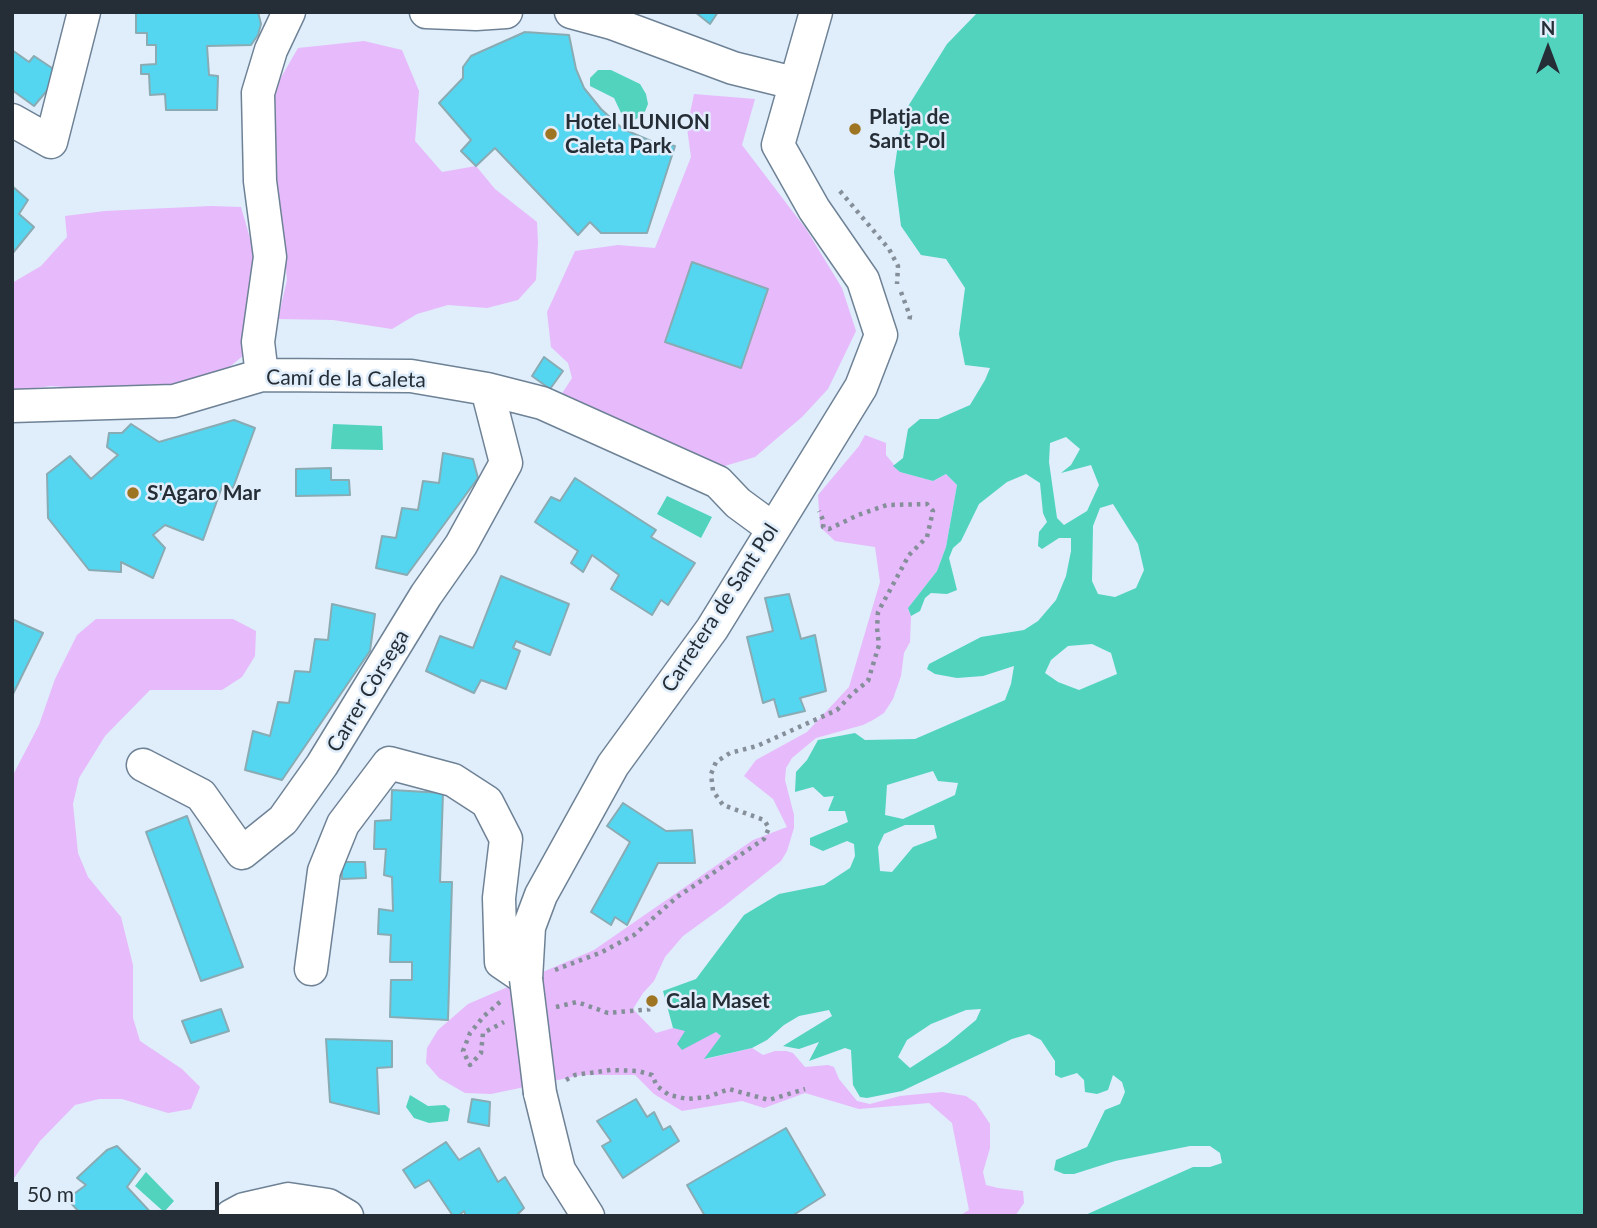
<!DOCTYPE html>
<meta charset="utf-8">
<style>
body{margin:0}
#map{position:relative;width:1597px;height:1228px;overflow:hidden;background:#e0edfb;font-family:Lato,sans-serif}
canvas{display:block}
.frame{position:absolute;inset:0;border:14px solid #252e36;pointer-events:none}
.north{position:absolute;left:1513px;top:14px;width:70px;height:70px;-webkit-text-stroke:5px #e0edfb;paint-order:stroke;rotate:0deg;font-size:19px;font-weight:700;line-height:28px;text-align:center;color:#252e36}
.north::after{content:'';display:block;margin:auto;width:24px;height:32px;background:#252e36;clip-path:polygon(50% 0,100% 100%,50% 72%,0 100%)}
.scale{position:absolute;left:14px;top:1182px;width:205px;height:32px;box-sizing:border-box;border:4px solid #252e36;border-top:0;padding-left:9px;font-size:21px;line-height:24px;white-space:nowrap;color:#252e36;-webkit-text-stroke:5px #e0edfb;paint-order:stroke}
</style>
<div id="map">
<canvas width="1597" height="1228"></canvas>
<div class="frame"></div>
<div class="north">N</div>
<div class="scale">50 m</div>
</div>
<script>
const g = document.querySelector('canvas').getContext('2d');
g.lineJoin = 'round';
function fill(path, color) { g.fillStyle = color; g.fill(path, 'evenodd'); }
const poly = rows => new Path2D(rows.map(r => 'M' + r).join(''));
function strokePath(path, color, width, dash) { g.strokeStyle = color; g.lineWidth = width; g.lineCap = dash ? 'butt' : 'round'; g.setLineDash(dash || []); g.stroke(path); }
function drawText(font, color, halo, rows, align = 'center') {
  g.font = font + ' Lato,sans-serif'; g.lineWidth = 5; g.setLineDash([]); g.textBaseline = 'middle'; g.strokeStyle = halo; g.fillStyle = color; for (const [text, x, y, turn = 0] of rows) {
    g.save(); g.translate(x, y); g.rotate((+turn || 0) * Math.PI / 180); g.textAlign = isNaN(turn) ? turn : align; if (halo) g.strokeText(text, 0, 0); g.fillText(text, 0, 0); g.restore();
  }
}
fill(poly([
 [364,41,402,50,419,91,415,141,442,172,476,166,495,189,537,222,538,243,536,280,518,300,487,308,448,305,417,314,392,329,333,320,278,319,287,280,283,234,276,204,272,106,279,81,298,48],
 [694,94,755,99,742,145,806,229,842,288,856,331,828,389,802,417,755,457,718,468,561,395,572,378,568,363,551,347,547,312,575,251,618,245,655,248,691,157,687,128],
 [211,206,241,207,255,256,244,355,221,374,175,385,101,390,51,386,12,391,12,283,41,266,67,237,65,216,105,211],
 [865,435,886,443,886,455,900,472,933,481,946,474,957,485,946,547,937,571,908,608,911,616,910,642,904,653,901,676,893,699,884,713,873,720,863,725,816,738,792,758,786,768,785,780,794,815,794,828,787,851,781,861,723,907,683,936,665,957,654,981,643,993,633,1009,656,1033,673,1028,716,1032,721,1036,706,1059,752,1048,763,1055,775,1051,786,1051,793,1053,805,1067,828,1065,834,1067,839,1079,857,1101,870,1104,900,1096,942,1092,966,1096,976,1103,990,1124,990,1148,983,1172,986,1185,998,1188,1023,1191,1024,1203,1015,1216,959,1216,969,1210,952,1123,929,1103,859,1109,805,1093,764,1108,742,1101,682,1111,654,1094,635,1075,582,1075,491,1094,465,1093,439,1078,426,1063,427,1048,438,1030,468,1004,594,950,753,840,787,827,773,799,744,776,756,760,807,732,849,687,880,582,875,547,835,541,820,527,818,495,859,446],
 [96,619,233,619,256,631,255,656,242,677,222,690,150,690,105,736,79,778,73,804,78,853,88,877,121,917,133,965,133,1018,140,1041,182,1069,200,1087,191,1109,168,1113,122,1099,99,1099,75,1105,40,1141,12,1181,12,777,39,725,55,679,77,635]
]), '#e6bafb');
fill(poly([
 [978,12,1585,12,1585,1216,1083,1216,1193,1167,1210,1167,1222,1163,1220,1153,1210,1146,1190,1146,1115,1161,1074,1174,1064,1174,1054,1170,1056,1160,1087,1147,1105,1110,1120,1104,1125,1092,1122,1082,1113,1075,1108,1090,1097,1094,1085,1092,1084,1080,1077,1073,1061,1078,1055,1075,1055,1061,1041,1040,1029,1034,1012,1039,902,1091,867,1098,860,1097,853,1085,851,1050,845,1048,809,1061,819,1042,799,1049,783,1046,832,1016,829,1010,799,1016,784,1025,767,1040,752,1048,704,1059,721,1036,716,1032,682,1050,677,1044,685,1031,673,1028,663,991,696,979,744,915,779,894,824,885,850,868,855,856,854,844,847,841,823,851,810,845,810,838,848,822,845,811,828,811,834,796,824,797,813,787,795,792,796,772,807,760,818,740,855,733,865,740,915,739,1005,700,1011,684,1014,666,983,676,957,678,935,674,927,669,929,664,981,637,1024,630,1038,621,1056,600,1066,576,1071,551,1071,538,1059,538,1042,549,1038,546,1039,532,1047,522,1043,513,1040,483,1026,474,1007,482,979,504,961,541,953,548,949,558,957,590,947,594,931,593,925,598,920,611,911,616,908,608,937,571,946,547,957,485,946,474,933,481,900,472,893,466,903,458,908,429,920,419,938,419,970,405,985,380,990,368,965,365,959,334,965,288,946,259,921,255,901,226,894,172,902,116,947,44],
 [1066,437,1080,449,1071,465,1061,473,1091,465,1099,485,1087,511,1064,525,1057,518,1049,462,1050,443],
 [1113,504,1138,544,1144,570,1136,588,1115,597,1098,594,1092,581,1093,526,1100,508],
 [1092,644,1111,653,1117,674,1079,690,1058,682,1045,673,1051,660,1068,646],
 [933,771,938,781,958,783,955,795,903,819,885,815,887,785],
 [905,825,934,825,937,838,913,847,892,872,880,871,878,847,884,834],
 [981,1009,976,1020,947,1044,910,1068,898,1057,907,1040,931,1024,966,1010],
 [598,70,611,70,640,84,646,94,648,104,644,114,633,121,622,115,614,98,590,86,590,78],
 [333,424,382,426,383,450,331,449],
 [667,496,712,517,701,538,657,514],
 [410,1095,428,1106,445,1105,450,1109,448,1121,429,1123,414,1118,406,1107],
 [146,1172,174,1201,164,1212,135,1186]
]), '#51d3be');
const building = poly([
 [136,12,258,12,261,24,258,35,251,45,207,46,209,75,218,76,217,110,166,110,165,94,150,95,149,74,141,74,141,65,156,64,156,45,147,45,147,33,136,33,136,12],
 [695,12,718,12,710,24,695,12],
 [525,32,569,35,576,69,584,88,601,109,623,129,651,141,675,146,647,233,601,233,590,222,578,235,495,148,476,166,461,151,471,140,439,103,463,78,463,67,471,56,525,32],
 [12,50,29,62,34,56,61,74,34,106,12,90,12,50],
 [12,186,28,200,19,214,34,227,12,254,12,186],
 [692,262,768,289,741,368,665,342,692,262],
 [544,357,563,371,550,389,532,376,544,357],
 [234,420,255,428,233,488,223,484,203,540,165,525,153,535,165,548,153,578,121,562,121,572,89,570,48,518,47,474,70,456,91,479,118,455,107,447,109,433,122,433,131,424,159,442,234,420],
 [443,453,473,459,478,478,407,575,376,568,382,536,396,538,402,508,418,510,423,481,439,483,443,453],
 [331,468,331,480,349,480,350,495,296,496,296,469,331,468],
 [575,478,656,530,651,537,695,563,668,605,661,600,652,615,611,589,619,575,592,555,583,572,571,563,578,551,535,522,551,497,560,501,575,478],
 [501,576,569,604,550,655,516,641,513,648,520,651,506,689,481,680,474,693,426,671,440,636,473,648,501,576],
 [789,594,801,639,815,635,826,691,800,698,805,711,779,717,774,699,763,703,747,637,773,631,765,598,789,594],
 [332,604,375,614,370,651,282,780,245,770,253,731,270,736,278,702,289,703,295,671,310,672,315,639,328,640,332,604],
 [12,619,43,633,12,696,12,619],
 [392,790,443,793,440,882,452,882,448,1020,390,1017,391,980,412,980,412,962,390,962,391,935,378,934,379,909,393,911,392,877,384,875,386,849,374,849,375,821,391,820,392,790],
 [623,803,666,831,692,830,695,863,658,863,627,925,615,917,611,925,591,912,630,842,607,826,623,803],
 [187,816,243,967,201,981,146,832,187,816],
 [342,862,365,862,366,878,342,879,342,862],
 [221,1009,229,1031,191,1043,182,1021,221,1009],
 [326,1039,392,1041,392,1067,377,1068,379,1114,330,1102,326,1039],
 [472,1099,490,1102,489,1126,468,1122,472,1099],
 [636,1099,647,1117,654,1112,663,1130,670,1126,679,1141,623,1178,602,1146,611,1141,597,1121,636,1099],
 [786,1128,825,1195,792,1216,705,1216,687,1185,786,1128],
 [446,1142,459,1160,479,1148,498,1182,505,1177,524,1208,516,1216,466,1216,464,1211,458,1216,453,1216,429,1180,415,1188,403,1170,446,1142],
 [117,1146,140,1169,127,1187,154,1216,83,1216,67,1199,86,1185,77,1178,107,1150,117,1146]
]);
fill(building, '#54d5f0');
strokePath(building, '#89abb3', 2);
const minor = poly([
 [426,12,476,14,506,12],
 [571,12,612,23,733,68,794,83],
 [12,120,51,142,84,12],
 [262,375,258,342,270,257,260,181,258,93,271,50,289,12],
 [12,406,174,401,262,375,411,376,487,389,542,403,718,482,738,503,772,528],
 [143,765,201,795,242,853,283,820,322,765,426,595,461,545,506,463,487,389],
 [311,969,324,871,343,824,389,763,453,780,487,802,506,839,499,898,501,962,526,979],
 [526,979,529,927,541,895,613,765,712,629,861,387,881,335,863,280,814,209,778,145,816,12],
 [540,1093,559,1170,588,1216],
 [231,1216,244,1209,288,1199,328,1205,347,1216]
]);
strokePath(minor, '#6e8296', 35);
strokePath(poly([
 [840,191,889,249,898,266,897,284],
 [901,292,910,316,909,323],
 [555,970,602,952,634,935,677,897,764,839,769,828,764,820,723,805,713,791,711,774,716,762,730,753,757,746,837,710,852,694,868,681,879,645,877,628,878,612,909,555,927,537,933,511,927,504,887,505,858,515,829,529,823,527,824,522,819,511],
 [500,1002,484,1016,470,1033,463,1051,470,1065,481,1053,483,1033,504,1022],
 [556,1007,577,1002,608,1013,654,1009],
 [566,1080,575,1075,611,1070,638,1071,652,1075,657,1086,669,1095,687,1099,708,1097,729,1089,769,1100,805,1089]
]), '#848f9a', 4.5, [3.5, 5]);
strokePath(minor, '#fff', 32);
const minorBridge = poly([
 [526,979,540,1093]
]);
strokePath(minorBridge, '#6e8296', 35, []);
strokePath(minorBridge, '#fff', 32);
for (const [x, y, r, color] of [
 [855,129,7,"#9e7523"],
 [551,134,7,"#9e7523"],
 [133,493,7,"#9e7523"],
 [652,1001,7,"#9e7523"]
]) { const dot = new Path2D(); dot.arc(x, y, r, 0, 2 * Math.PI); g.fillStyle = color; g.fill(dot); strokePath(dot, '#e0edfb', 2.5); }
drawText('bold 21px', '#252e36', '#e0edfb', [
 ["Platja de",869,117],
 ["Sant Pol",869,141],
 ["Hotel ILUNION",565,122],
 ["Caleta Park",565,146],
 ["S'Agaro Mar",147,493],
 ["Cala Maset",666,1001]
], 'left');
drawText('21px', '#252e36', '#e0edfb', [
 ["Camí de la Caleta",346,379,1],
 ["Carretera de Sant Pol",720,608,-57],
 ["Carrer Còrsega",368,691,-59]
]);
</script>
